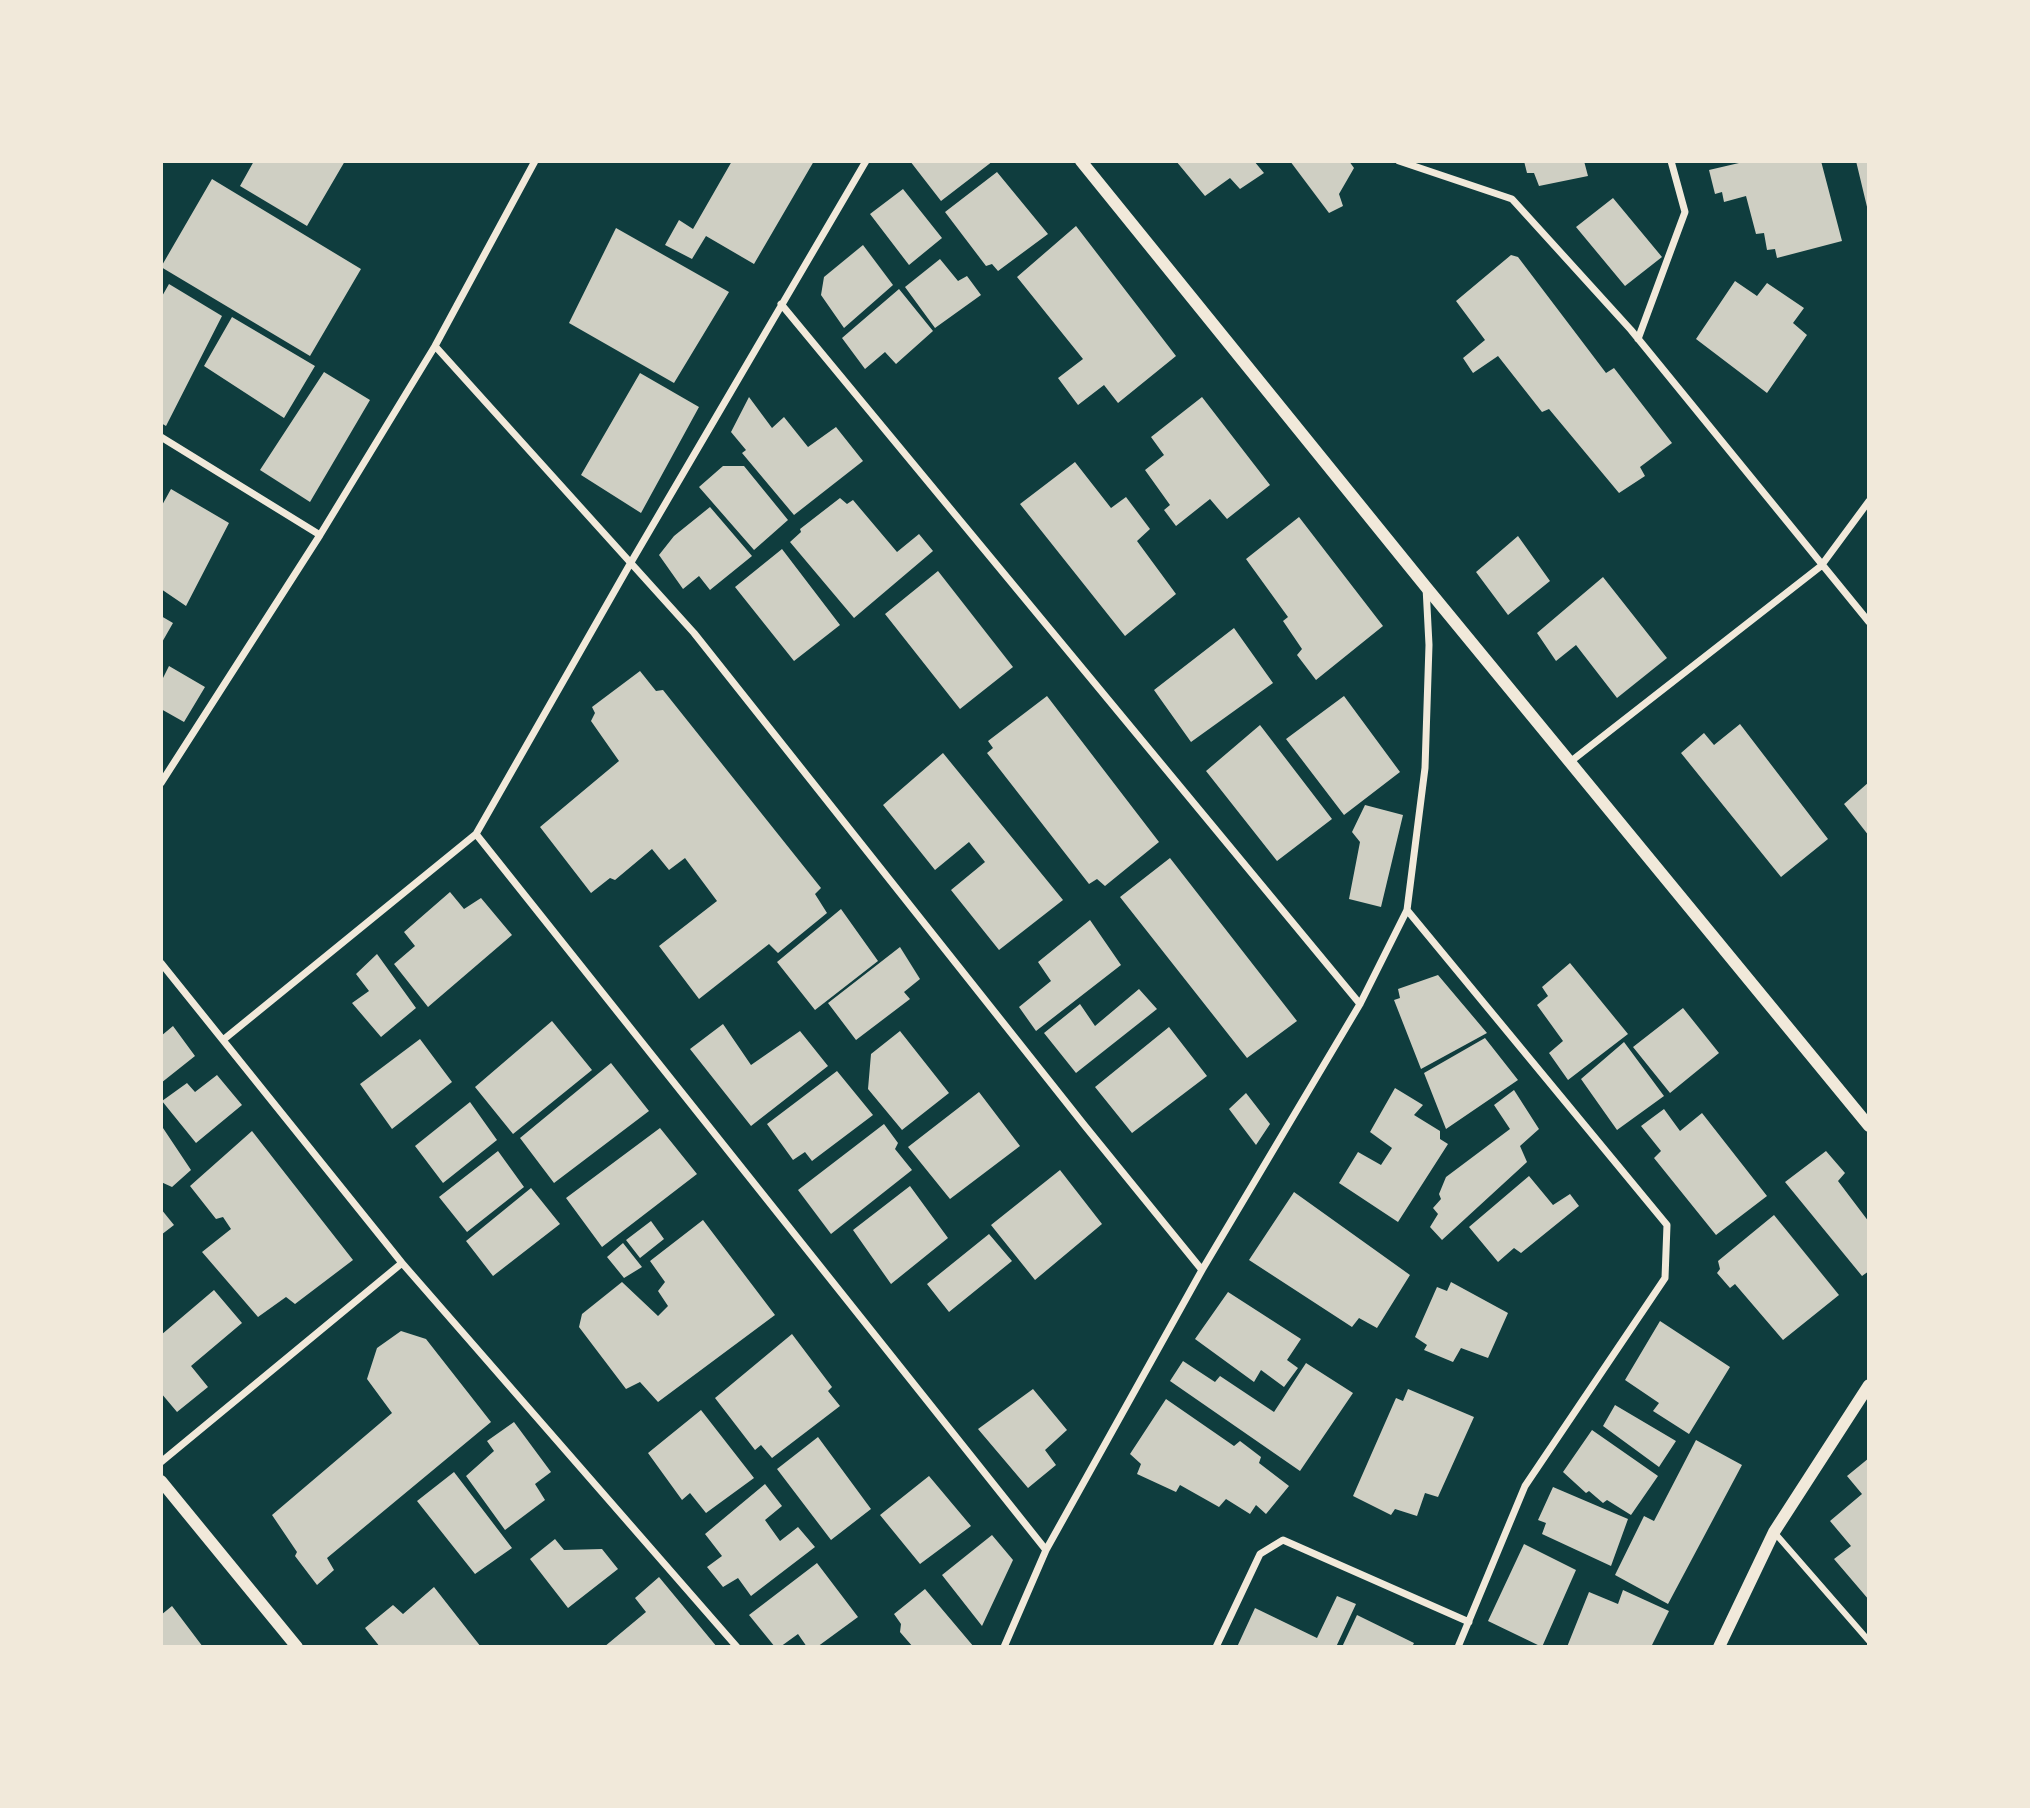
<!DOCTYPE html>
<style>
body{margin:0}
#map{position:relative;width:2030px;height:1808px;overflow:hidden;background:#0f3d3e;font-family:Karla,sans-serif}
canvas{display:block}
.frame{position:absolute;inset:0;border:163px solid #f1e9da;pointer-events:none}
</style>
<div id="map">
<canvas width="2030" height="1808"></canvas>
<div class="frame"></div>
</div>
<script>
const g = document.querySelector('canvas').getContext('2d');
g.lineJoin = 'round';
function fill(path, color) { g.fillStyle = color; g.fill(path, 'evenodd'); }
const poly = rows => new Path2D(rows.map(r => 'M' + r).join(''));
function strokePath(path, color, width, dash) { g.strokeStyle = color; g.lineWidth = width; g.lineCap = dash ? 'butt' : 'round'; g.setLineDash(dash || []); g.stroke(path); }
fill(poly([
 [254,161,345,161,307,226,240,186],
 [732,161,814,161,754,264,706,236,692,259,665,245,679,220,693,229],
 [910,161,993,161,941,201],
 [1176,161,1254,161,1264,173,1240,189,1230,178,1205,196],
 [1290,161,1349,161,1354,168,1339,194,1343,206,1329,213],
 [1524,161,1584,161,1588,176,1539,186,1534,173,1527,173],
 [1738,161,1821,161,1842,241,1777,258,1775,249,1767,250,1764,233,1756,234,1746,196,1724,202,1722,192,1715,194,1709,170,1739,163],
 [1856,161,1869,161,1869,210,1868,211],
 [997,172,1048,234,998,271,992,264,986,266,945,212],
 [212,179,361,269,310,356,161,267],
 [903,189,942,238,909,265,870,214],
 [1613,198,1662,257,1625,286,1576,227],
 [1076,226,1176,356,1118,403,1104,385,1078,405,1058,378,1083,359,1017,277],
 [616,228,729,292,674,383,569,323],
 [863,245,893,285,844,328,821,295,824,277],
 [1511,255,1518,257,1606,373,1614,368,1672,443,1640,467,1645,476,1619,493,1549,409,1542,412,1498,356,1473,373,1463,358,1485,340,1456,301],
 [940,259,958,281,967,276,981,295,935,328,905,287],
 [1735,281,1757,296,1767,283,1804,308,1793,323,1807,335,1767,393,1696,339],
 [169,284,222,316,166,426,161,423,161,298],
 [899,289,933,331,896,364,885,352,865,369,842,338],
 [232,317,315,366,284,418,204,366],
 [324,372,370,400,310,502,260,470],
 [640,373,699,407,641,513,581,475],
 [749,397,772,428,784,417,808,447,836,427,863,461,794,515,742,453,746,450,731,432],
 [1202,397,1270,485,1227,519,1210,499,1176,526,1164,510,1170,505,1145,470,1164,455,1151,437],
 [1075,462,1111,508,1126,497,1150,529,1137,541,1176,594,1125,636,1020,504],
 [723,466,744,466,788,520,754,550,699,487],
 [171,489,229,523,186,606,161,589,161,507],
 [840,498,847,504,853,500,897,552,919,534,933,551,854,618,790,542,801,532,800,529],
 [710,507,752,556,710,590,699,576,683,589,659,555,674,536],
 [1299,517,1383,626,1316,680,1297,655,1302,649,1283,621,1288,617,1246,559],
 [1518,536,1550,581,1508,615,1476,572],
 [782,549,840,625,794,661,735,587],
 [938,571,1013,667,960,709,885,614],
 [1603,577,1667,658,1617,698,1576,645,1556,661,1537,633],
 [161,616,173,623,161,644],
 [1234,628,1273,683,1191,742,1154,690],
 [169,666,205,687,184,722,161,709,161,682],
 [640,671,656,691,663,690,821,888,815,894,827,913,778,953,769,944,699,999,659,946,717,901,685,858,669,870,652,849,615,880,610,878,591,893,540,827,619,761,591,721,595,713,592,707],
 [1047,696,1159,842,1105,886,1097,879,1089,884,987,753,993,748,988,741],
 [1344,696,1400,772,1344,815,1286,739],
 [1740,724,1828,839,1781,877,1681,753,1704,733,1714,745],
 [1260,725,1332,819,1277,861,1206,771],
 [943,753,1063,900,999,950,951,890,985,862,969,842,935,870,883,805],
 [1869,782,1869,836,1844,804],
 [1365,805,1403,815,1381,907,1349,899,1360,842,1352,832],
 [1170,858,1297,1021,1247,1058,1120,897],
 [450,892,464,909,481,898,512,935,428,1007,394,964,415,946,404,932],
 [841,909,878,961,815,1010,777,962],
 [1090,920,1121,965,1036,1031,1019,1007,1051,981,1038,962],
 [900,947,920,979,904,992,910,999,856,1040,828,1003],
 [377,954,416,1008,381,1037,352,1003,369,991,356,974],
 [1570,963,1628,1034,1568,1080,1549,1053,1563,1041,1537,1005,1548,996,1542,987],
 [1438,975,1487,1033,1421,1069,1394,1000,1400,998,1398,989],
 [1139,989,1157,1009,1076,1073,1044,1033,1080,1004,1095,1026],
 [1683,1008,1719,1053,1670,1093,1633,1047],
 [552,1021,592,1070,513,1134,475,1087],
 [723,1024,751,1065,800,1031,828,1066,751,1126,690,1049],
 [173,1026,195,1056,161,1083,161,1036],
 [1169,1027,1207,1076,1132,1133,1095,1087],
 [900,1031,949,1093,902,1130,868,1089,871,1054],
 [1485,1038,1518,1080,1446,1129,1424,1073],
 [420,1039,452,1082,392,1129,360,1084],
 [1624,1042,1664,1096,1617,1130,1581,1079],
 [611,1063,649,1111,554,1183,520,1138],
 [837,1071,873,1115,812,1161,805,1152,793,1160,767,1124],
 [217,1075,242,1105,196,1143,162,1101,187,1083,195,1092],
 [1395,1088,1423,1105,1414,1115,1440,1131,1440,1139,1448,1144,1398,1222,1339,1183,1358,1152,1381,1165,1392,1148,1370,1132],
 [1514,1090,1539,1129,1520,1146,1527,1162,1442,1240,1430,1227,1438,1214,1433,1208,1441,1199,1439,1194,1446,1177,1510,1129,1494,1105],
 [979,1092,1020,1146,950,1199,908,1147],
 [1246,1093,1270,1124,1256,1145,1229,1109],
 [470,1102,497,1140,443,1183,415,1146],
 [1664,1109,1680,1131,1702,1113,1767,1196,1716,1235,1654,1158,1661,1151,1641,1126],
 [884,1124,898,1143,895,1149,912,1170,831,1234,798,1190],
 [161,1125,191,1170,172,1187,161,1182],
 [660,1128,697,1174,602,1247,566,1198],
 [252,1131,353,1260,295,1304,286,1297,258,1317,202,1252,231,1229,223,1217,216,1219,190,1186],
 [498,1151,524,1187,467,1232,439,1197],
 [1826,1151,1845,1173,1838,1181,1869,1222,1869,1271,1862,1276,1785,1182],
 [1060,1170,1102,1224,1035,1280,991,1225],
 [1529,1176,1553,1205,1570,1194,1579,1206,1521,1253,1514,1248,1498,1262,1469,1227],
 [910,1186,948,1238,891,1284,853,1230],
 [531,1188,560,1224,493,1276,466,1241],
 [1294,1192,1410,1275,1377,1328,1359,1318,1352,1327,1249,1260],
 [161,1209,174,1225,161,1235],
 [1774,1215,1839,1295,1783,1340,1735,1284,1730,1288,1717,1273,1720,1269,1718,1261],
 [703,1220,775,1315,658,1402,640,1382,626,1389,579,1327,582,1314,622,1282,658,1316,668,1306,658,1291,665,1282,650,1261],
 [651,1221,664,1239,640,1258,626,1240],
 [989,1234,1012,1261,949,1312,927,1284],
 [623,1243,642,1267,624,1278,607,1257],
 [1451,1282,1508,1313,1488,1358,1461,1348,1453,1362,1424,1350,1427,1345,1415,1337,1437,1287,1447,1291],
 [214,1290,242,1323,191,1366,208,1387,177,1412,161,1393,161,1335],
 [1228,1292,1301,1339,1287,1360,1298,1368,1284,1387,1261,1370,1254,1382,1195,1339],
 [1660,1321,1730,1367,1689,1434,1653,1411,1659,1403,1625,1380],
 [401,1331,426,1339,491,1422,327,1558,334,1570,317,1585,295,1556,297,1552,272,1515,392,1413,367,1379,377,1348],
 [792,1334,832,1387,828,1391,840,1406,772,1458,761,1445,755,1450,715,1398],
 [1183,1361,1215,1382,1220,1376,1274,1412,1306,1363,1353,1393,1300,1471,1170,1381],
 [1033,1389,1067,1430,1045,1450,1056,1465,1028,1488,978,1429],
 [1408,1389,1474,1417,1438,1497,1425,1493,1417,1516,1395,1509,1391,1515,1353,1496,1396,1398,1403,1401],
 [1166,1399,1234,1446,1240,1441,1261,1457,1259,1463,1289,1486,1266,1514,1256,1505,1250,1514,1226,1499,1219,1507,1180,1485,1176,1492,1137,1474,1141,1464,1130,1454],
 [1615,1405,1676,1441,1659,1467,1603,1426],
 [701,1410,754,1478,706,1513,690,1493,682,1500,648,1453],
 [514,1422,551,1472,535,1484,545,1500,505,1530,466,1476,494,1451,487,1441],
 [1592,1430,1658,1476,1631,1515,1607,1500,1603,1503,1589,1491,1586,1493,1563,1472],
 [818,1437,871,1509,831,1540,777,1469],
 [1696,1440,1742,1465,1668,1604,1615,1575,1644,1516,1654,1521],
 [1869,1458,1869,1600,1834,1559,1851,1546,1830,1521,1862,1494,1847,1476],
 [454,1472,512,1548,475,1574,417,1501],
 [929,1476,971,1526,920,1564,880,1515],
 [765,1484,782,1506,765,1520,780,1541,798,1527,815,1547,751,1596,738,1578,723,1587,707,1567,722,1556,705,1534],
 [1553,1487,1628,1519,1611,1566,1542,1534,1546,1523,1538,1520],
 [992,1535,1013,1560,982,1626,942,1575],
 [555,1539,564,1550,602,1549,618,1569,568,1608,530,1559],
 [1524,1544,1576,1570,1542,1647,1488,1621],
 [817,1563,858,1617,817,1647,807,1647,798,1634,780,1647,775,1647,749,1615],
 [659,1577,717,1647,604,1647,646,1612,635,1598],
 [434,1587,481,1647,380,1647,365,1628,393,1605,403,1614],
 [925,1589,974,1647,913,1647,900,1632,901,1624,894,1614],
 [1623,1590,1669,1611,1651,1647,1567,1647,1589,1592,1618,1604],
 [1337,1596,1356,1604,1336,1647,1237,1647,1255,1608,1317,1638],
 [172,1606,203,1647,161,1647,161,1615],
 [1357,1615,1414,1643,1412,1647,1342,1647]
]), '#cfcfc3');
strokePath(poly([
 [1774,1532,1869,1641]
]), '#f1e9da', 6);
strokePath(poly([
 [1399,161,1512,199,1631,330,1869,622],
 [781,304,1360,1004],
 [1638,339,1685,212,1671,161],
 [435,346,694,633,1085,1126,1202,1270],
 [161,437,320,535],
 [1570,762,1821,566,1869,501],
 [161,783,320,535,435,346,535,161],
 [476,834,1046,1550],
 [1407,910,1667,1225,1665,1278,1525,1486,1458,1647],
 [161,963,402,1263,737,1647],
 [223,1040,476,834,630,564,866,161],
 [161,1462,402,1263],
 [1004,1647,1046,1550,1202,1270,1360,1004,1407,910,1425,768,1429,645,1426,587],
 [1216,1647,1260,1554,1283,1540,1469,1622]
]), '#f1e9da', 7);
strokePath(poly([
 [1081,161,1426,587,1869,1126],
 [161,1481,297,1647],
 [1719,1647,1774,1532,1869,1385]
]), '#f1e9da', 12);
</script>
